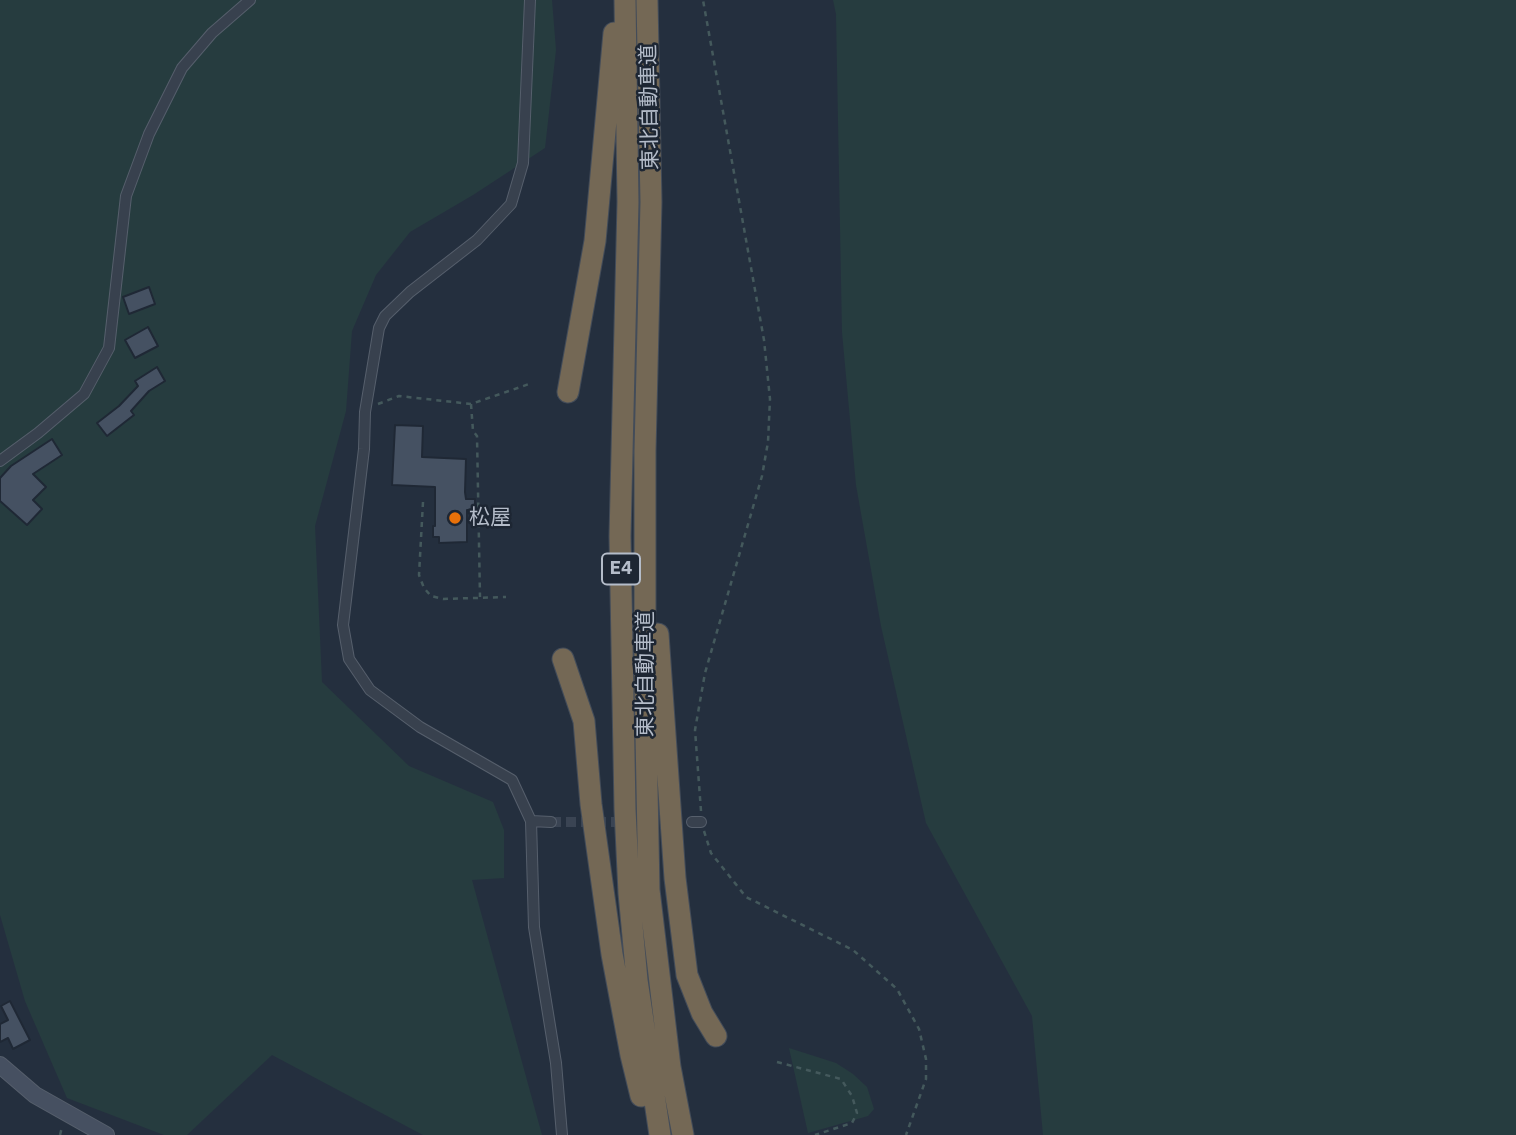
<!DOCTYPE html>
<meta charset="utf-8">
<style>
body{margin:0}
canvas{display:block;background:#242f3e}
</style>
<canvas width="1516" height="1135"></canvas>
<script>
const g = document.querySelector('canvas').getContext('2d');
g.lineJoin = 'round';
function fill(path, color) { g.fillStyle = color; g.fill(path, 'evenodd'); }
const poly = rows => new Path2D(rows.map(r => 'M' + r).join(''));
function strokePath(path, color, width, dash) { g.strokeStyle = color; g.lineWidth = width; g.lineCap = dash ? 'butt' : 'round'; g.setLineDash(dash || []); g.stroke(path); }
function drawText(font, color, halo, rows, align = 'center') {
  g.font = font + ' "IBM Plex Sans","Noto Sans JP",sans-serif'; g.lineWidth = 5; g.setLineDash([]); g.textBaseline = 'middle'; g.strokeStyle = halo; g.fillStyle = color; for (const [text, x, y, turn = 0] of rows) {
    g.save(); g.translate(x, y); g.rotate((+turn || 0) * Math.PI / 180); g.textAlign = isNaN(turn) ? turn : align; if (halo) g.strokeText(text, 0, 0); g.fillText(text, 0, 0); g.restore();
  }
}
fill(poly([
 [0,0,552,0,556,50,545,148,473,195,410,232,376,275,352,331,346,411,315,526,322,682,409,766,493,802,504,830,504,878,472,880,542,1135,423,1135,272,1055,187,1135,164,1135,67,1098,25,1001,0,915],
 [833,0,1516,0,1516,1135,1043,1135,1032,1016,926,823,881,626,856,485,842,332,836,14],
 [789,1048,836,1063,853,1074,867,1087,874,1109,868,1116,808,1133]
]), '#263c3f');
const building = poly([
 [149,287,155,304,129,314,123,297,149,287],
 [148,327,158,346,135,358,125,340,148,327],
 [157,367,165,381,149,391,131,411,134,415,107,436,97,423,119,406,138,386,135,381,157,367],
 [395,425,423,426,422,457,466,459,465,492,466,499,475,499,475,510,467,510,467,542,439,543,439,537,433,537,433,526,435,526,435,487,392,485,395,425],
 [52,439,62,455,33,474,46,487,33,500,42,509,27,525,0,501,0,478,11,466,52,439],
 [10,1001,30,1040,13,1049,8,1038,0,1042,0,1024,8,1020,1,1006,10,1001]
]);
fill(building, '#455162');
strokePath(building, '#1f2835', 2);
strokePath(poly([
 [551,822,628,822]
]), '#3a4453', 10, [10, 5]);
const street = poly([
 [530,0,523,163,511,204,477,240,410,292,385,316,379,328,365,412,364,449,343,625,349,659,370,690,420,727,512,780,531,821,534,927,556,1063,562,1135],
 [0,461,38,433,84,394,109,348,126,196,149,134,182,68,212,33,250,0],
 [531,821,551,822],
 [692,822,701,822]
]);
const secondary = poly([
 [0,1065,35,1095,106,1135]
]);
const highway = poly([
 [625,0,628,202,620,536,625,809,629,893,637,980,660,1135],
 [647,0,651,202,645,451,645,684,649,890,670,1067,683,1135],
 [568,392,595,241,614,33],
 [658,634,675,878,687,975,702,1013,716,1036],
 [563,659,584,721,591,804,612,954,631,1055,641,1096]
]);
strokePath(street, '#565f6c', 12);
strokePath(secondary, '#565f6c', 18);
strokePath(highway, '#434c59', 23);
strokePath(poly([
 [378,404,399,396,471,404,532,383],
 [471,404,473,431,477,436,480,597],
 [423,502,419,575,424,588,431,596,443,599,506,597],
 [701,811,695,730,705,673,762,476,768,442,770,399,764,340,703,0],
 [704,831,711,853,746,897,853,950,897,989,919,1029,926,1059,926,1079,906,1135],
 [777,1062,841,1079,852,1096,857,1113,852,1123,815,1135],
 [60,1135,62,1127]
]), '#44595c', 2.5, [5, 5]);
strokePath(street, '#38414e', 10);
strokePath(secondary, '#465061', 16);
strokePath(highway, '#746855', 21);
for (const [x, y, r, color] of [
 [455,518,7,"#e8710a"]
]) { const dot = new Path2D(); dot.arc(x, y, r, 0, 2 * Math.PI); g.fillStyle = color; g.fill(dot); strokePath(dot, '#1d2633', 2.5); }
for (const [x, y, w] of [
 [621,569,38]
]) { const box = new Path2D(); box.roundRect(x - w / 2, y - 15.5, w, 31, 5); g.fillStyle = '#1d2633'; g.fill(box); strokePath(box, '#b4bcc9', 2); }
drawText('bold 19px', '#b4bcc9', null, [
 ["E4",621,569]
]);
drawText('21px', '#b4bcc9', '#1d2633', [
 ["東北自動車道",650,107,-91],
 ["東北自動車道",646,674,-90]
]);
drawText('21px', '#b4bcc9', '#1d2633', [
 ["松屋",469,518]
], 'left');
</script>
